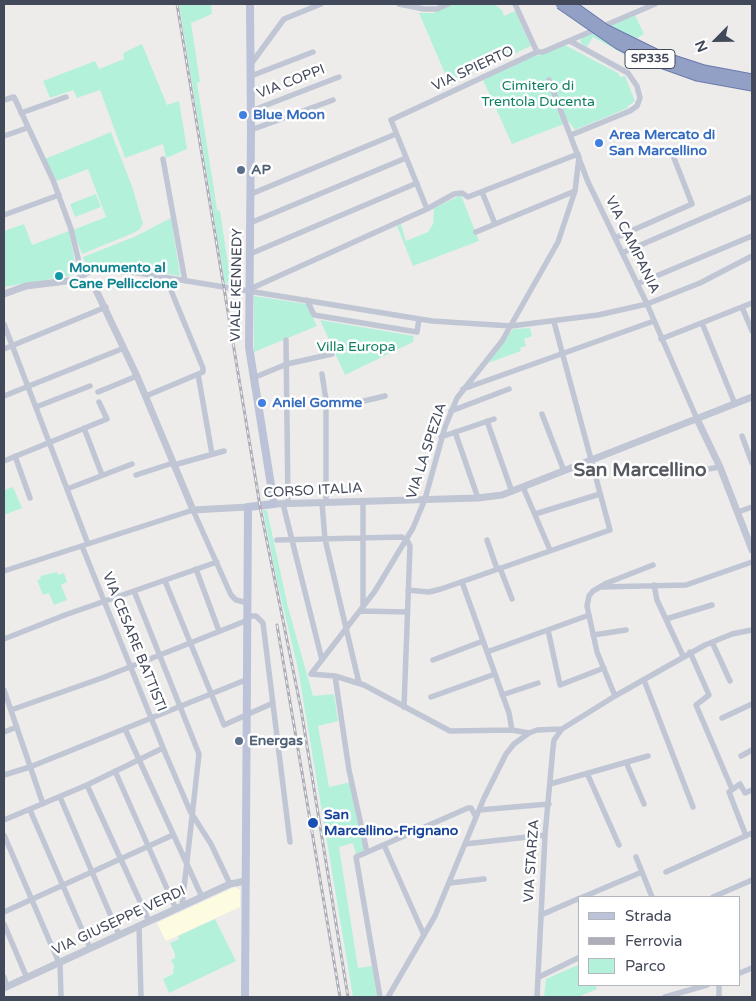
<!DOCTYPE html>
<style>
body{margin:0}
#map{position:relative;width:756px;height:1001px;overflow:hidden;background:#eeeceb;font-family:"Varela Round",sans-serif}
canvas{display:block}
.frame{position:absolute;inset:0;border:5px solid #42495a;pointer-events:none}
.legend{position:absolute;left:578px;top:896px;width:162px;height:90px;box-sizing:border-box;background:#fff;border:1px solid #b3b6bd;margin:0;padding:6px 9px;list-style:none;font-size:15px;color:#42495a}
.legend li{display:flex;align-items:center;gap:10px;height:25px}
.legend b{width:25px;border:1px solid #b3b6bd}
.north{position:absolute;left:691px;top:15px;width:50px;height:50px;-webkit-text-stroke:4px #fff;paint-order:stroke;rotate:247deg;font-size:14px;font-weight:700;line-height:20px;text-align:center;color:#42495a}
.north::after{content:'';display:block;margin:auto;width:18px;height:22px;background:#42495a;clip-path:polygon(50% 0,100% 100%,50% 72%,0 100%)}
</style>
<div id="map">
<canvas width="756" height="1001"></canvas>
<div class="frame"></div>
<ul class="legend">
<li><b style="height:6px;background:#bcc2d7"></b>Strada</li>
<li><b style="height:6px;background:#adaeb7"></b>Ferrovia</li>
<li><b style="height:14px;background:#b4f1db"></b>Parco</li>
</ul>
<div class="north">N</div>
</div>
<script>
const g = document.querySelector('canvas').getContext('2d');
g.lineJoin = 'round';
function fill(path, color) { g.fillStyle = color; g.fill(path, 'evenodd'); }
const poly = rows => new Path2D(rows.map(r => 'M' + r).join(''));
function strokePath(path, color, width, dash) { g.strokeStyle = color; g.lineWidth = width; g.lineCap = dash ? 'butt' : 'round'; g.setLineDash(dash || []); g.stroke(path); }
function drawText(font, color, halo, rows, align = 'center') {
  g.font = font + ' "Varela Round",sans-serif'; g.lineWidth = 5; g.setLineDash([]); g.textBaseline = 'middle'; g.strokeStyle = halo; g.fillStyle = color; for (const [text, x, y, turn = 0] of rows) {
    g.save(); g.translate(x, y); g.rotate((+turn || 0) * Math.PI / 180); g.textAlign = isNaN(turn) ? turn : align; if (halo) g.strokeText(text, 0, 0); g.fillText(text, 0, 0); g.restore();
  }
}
fill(poly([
 [235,887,240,890,240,907,166,941,157,923]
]), '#fdfce0');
fill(poly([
 [179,4,211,4,212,14,191,23,200,82,197,83,213,183,217,210,220,211,231,284,225,283],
 [453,4,494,4,502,10,504,16,515,11,531,46,449,83,419,13,434,13],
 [635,15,644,34,634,40,646,66,593,37,587,47,582,44,580,41,583,37],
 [142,44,167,105,179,101,187,149,166,158,163,144,125,158,100,90,77,98,73,90,50,98,43,81,95,61,99,69,124,59,123,53],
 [565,45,618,73,620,77,625,76,635,101,628,106,628,108,575,130,569,122,512,144,483,80,537,54,538,56],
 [111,132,133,189,143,224,139,230,131,234,82,254,73,230,106,217,88,169,57,181,45,159],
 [96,194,101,207,75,217,70,204],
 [461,195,479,241,413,266,397,226,401,224,406,241,428,232,433,224,434,208],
 [171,218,180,276,135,269,87,269,83,257,134,237],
 [24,224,32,245,69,231,77,273,73,275,4,287,4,231],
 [254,296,306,304,317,326,254,352],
 [320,320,414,336,413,342,345,375],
 [530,328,532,336,524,339,526,346,520,348,521,351,488,363,513,329],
 [13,487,22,508,4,515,4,490],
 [263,510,267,510,288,607,313,696,334,694,338,721,318,726,329,787,351,782,366,850,356,855,353,843,339,847,358,968,372,966,377,997,353,997,298,669,278,586],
 [57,572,58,575,64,573,67,582,61,585,67,600,54,605,49,593,43,595,37,580,41,579,40,576],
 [215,919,236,961,169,993,163,979,173,974,174,966,171,960,175,958,175,954,170,943,179,939,178,936],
 [580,964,580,985,595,985,597,989,578,997,544,997,546,979]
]), '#b4f1db');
strokePath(poly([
 [399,4,424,9,437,9,448,4],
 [515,4,537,52],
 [570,41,628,73,637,86,640,98,637,106,630,111,571,135],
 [251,64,284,19,321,4],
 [251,76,313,52],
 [549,80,588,182,647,304,697,419],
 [4,100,14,97,53,180,71,229,82,275],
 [251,111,339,77],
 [21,113,66,97],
 [251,130,333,100],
 [4,136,27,128],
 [163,159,185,281],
 [482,192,495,224],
 [251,194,396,134],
 [427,209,391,120,537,52,543,52,655,4],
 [4,215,59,195],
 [250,223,406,158],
 [476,232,575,191],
 [615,238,692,204,674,158],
 [622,253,752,197],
 [250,254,417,183],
 [75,280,91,271,132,272,432,321,511,326,598,315,647,304,700,283,752,256],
 [637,284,752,236],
 [250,289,427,209,454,194,462,193,468,197,578,154],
 [307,300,314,315,417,332,419,319],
 [742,307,752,331],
 [702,323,735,404],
 [4,324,88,544],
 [661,339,752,303],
 [286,340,288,504],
 [4,349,106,307],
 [198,374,212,454],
 [322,374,326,400,326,502],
 [253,378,287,364,332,354],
 [463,389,654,321],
 [98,392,137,376],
 [4,396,124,348],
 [146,396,203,372,203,368,170,288],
 [326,400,364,401,385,396],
 [36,407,90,386],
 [451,411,509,389],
 [542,414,564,471],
 [487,421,512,492],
 [84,428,102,475],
 [455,432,478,498],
 [742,436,752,463],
 [441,437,494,419],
 [15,456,30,498],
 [4,461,107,419,99,402],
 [174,465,224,451],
 [136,475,173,463],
 [667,476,720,467],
 [523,487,550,550],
 [67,489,132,464],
 [363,501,363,607],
 [322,503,325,539,359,683],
 [283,504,322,660],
 [738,512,752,507],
 [535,514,600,494],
 [277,540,402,537,407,540,410,546,404,707],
 [487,540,497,569],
 [82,546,166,755,190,811,211,844,230,884],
 [500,568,512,599],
 [196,569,219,631],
 [4,571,193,510,231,595,236,600,248,603],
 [165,581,224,725,273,703],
 [462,582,509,713,512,730],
 [654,585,657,600,683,656],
 [601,587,686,585,752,562],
 [408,590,429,592,441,589,610,530,554,322],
 [134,591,199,754,182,906],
 [361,611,407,612],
 [248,616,256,616,263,623,290,842],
 [666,619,712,605],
 [548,630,560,685,604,668],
 [593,635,626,630],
 [4,639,65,615,217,562],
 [712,642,730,681],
 [487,652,589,615],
 [690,652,709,695,696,705,732,789],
 [433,660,483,641],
 [311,674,375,591,413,528,425,499,445,427,457,398,502,341,558,242,575,191,579,157],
 [311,674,335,676,364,685,450,731,512,730,529,733],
 [335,676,349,770,367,852],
 [644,680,693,807],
 [4,690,43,804],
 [502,695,538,683],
 [615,696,597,652,587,606,589,596,593,591,607,583,653,565],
 [431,697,495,674],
 [11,710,102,678,248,620],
 [722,718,752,704],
 [125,729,202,897],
 [4,732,17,727],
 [741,756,752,750],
 [626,762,644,804],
 [115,771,176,909],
 [587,773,619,845],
 [4,775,30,767,248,679],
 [550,784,648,756],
 [87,785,149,921],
 [60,797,119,935],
 [30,810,90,948],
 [479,810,549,804],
 [4,820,87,785,163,748],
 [4,835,59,963],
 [746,836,729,792,740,784,745,793,752,790],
 [465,844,545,835],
 [384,845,424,935],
 [636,857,652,897],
 [666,872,752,833],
 [450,883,484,879],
 [583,897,642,872],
 [713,897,752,880],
 [4,912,173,835],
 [541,915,580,898],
 [4,924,27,978],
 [139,926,141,997],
 [60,962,61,997],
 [740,973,752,968],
 [4,977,7,986],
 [539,977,580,957],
 [719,986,719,997],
 [380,997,356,857,468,808,471,808,476,817],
 [388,997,435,916,484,798,506,754,514,744,529,733,537,730,562,729,615,696,705,645,732,634,752,630],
 [537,997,545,835,553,748,554,740,562,729],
 [665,997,707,985]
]), '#c0c6d4', 5.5);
strokePath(poly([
 [4,294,26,286,75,280,95,288,137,376,193,510,248,507],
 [697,419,720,467,752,550],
 [274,504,478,498,502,495,752,397],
 [4,988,230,884,246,881]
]), '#c0c6d4', 7);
strokePath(poly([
 [245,997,248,507,274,504,249,347,251,130,250,4]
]), '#bcc2d7', 8);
const rail = poly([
 [177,4,261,512,301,709,348,997],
 [277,625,340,997]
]);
strokePath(rail, '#adaeb7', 3);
strokePath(rail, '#fff', 1, [4]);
const trunkBridge = poly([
 [560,4,618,44,641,56,697,76,752,86],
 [570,4,605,29,658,55,704,70,752,79]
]);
strokePath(trunkBridge, '#6979ab', 11, []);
strokePath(trunkBridge, '#93a0c6', 9);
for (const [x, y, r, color] of [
 [243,115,5,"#3f7fe0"],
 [599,143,5,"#3f7fe0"],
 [241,170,5,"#5c6f8a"],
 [59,276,5,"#0f9aa8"],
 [262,403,5,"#3f7fe0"],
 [239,741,5,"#5c6f8a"],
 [313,823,6,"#1a4fb4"]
]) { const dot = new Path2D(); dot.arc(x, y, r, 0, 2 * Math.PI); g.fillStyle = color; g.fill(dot); strokePath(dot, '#fff', 2); }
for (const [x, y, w] of [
 [650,59,50]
]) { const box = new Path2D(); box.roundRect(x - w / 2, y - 9.5, w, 19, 4); g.fillStyle = '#fff'; g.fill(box); strokePath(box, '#42495a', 1); }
drawText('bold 12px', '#42495a', null, [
 ["SP335",650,59]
]);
drawText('14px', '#42495a', '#fff', [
 ["VIA SPIERTO",473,69,-25],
 ["VIA COPPI",291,82,-21],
 ["VIA CAMPANIA",632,245,64],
 ["VIALE KENNEDY",237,285,-89],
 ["VIA LA SPEZIA",427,451,-72],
 ["CORSO ITALIA",313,491,-3],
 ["VIA CESARE BATTISTI",134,642,68],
 ["VIA STARZA",532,861,-86],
 ["VIA GIUSEPPE VERDI",119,921,-25]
]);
drawText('14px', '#0f7f63', '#fff', [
 ["Cimitero di",538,86],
 ["Trentola Ducenta",538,102],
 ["Villa Europa",356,347]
]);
drawText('bold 14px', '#366cbe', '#fff', [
 ["Blue Moon",253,115],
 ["Area Mercato di",609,135],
 ["San Marcellino",609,151],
 ["Aniel Gomme",272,403]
], 'left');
drawText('bold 14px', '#4e5e75', '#fff', [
 ["AP",251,170],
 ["Energas",249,741]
], 'left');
drawText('bold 14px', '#0d838f', '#fff', [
 ["Monumento al",69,268],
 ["Cane Pelliccione",69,284]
], 'left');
drawText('bold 14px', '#164399', '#fff', [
 ["San",324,815],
 ["Marcellino-Frignano",324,831]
], 'left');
drawText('bold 19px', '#575961', '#fff', [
 ["San Marcellino",640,471]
]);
</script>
